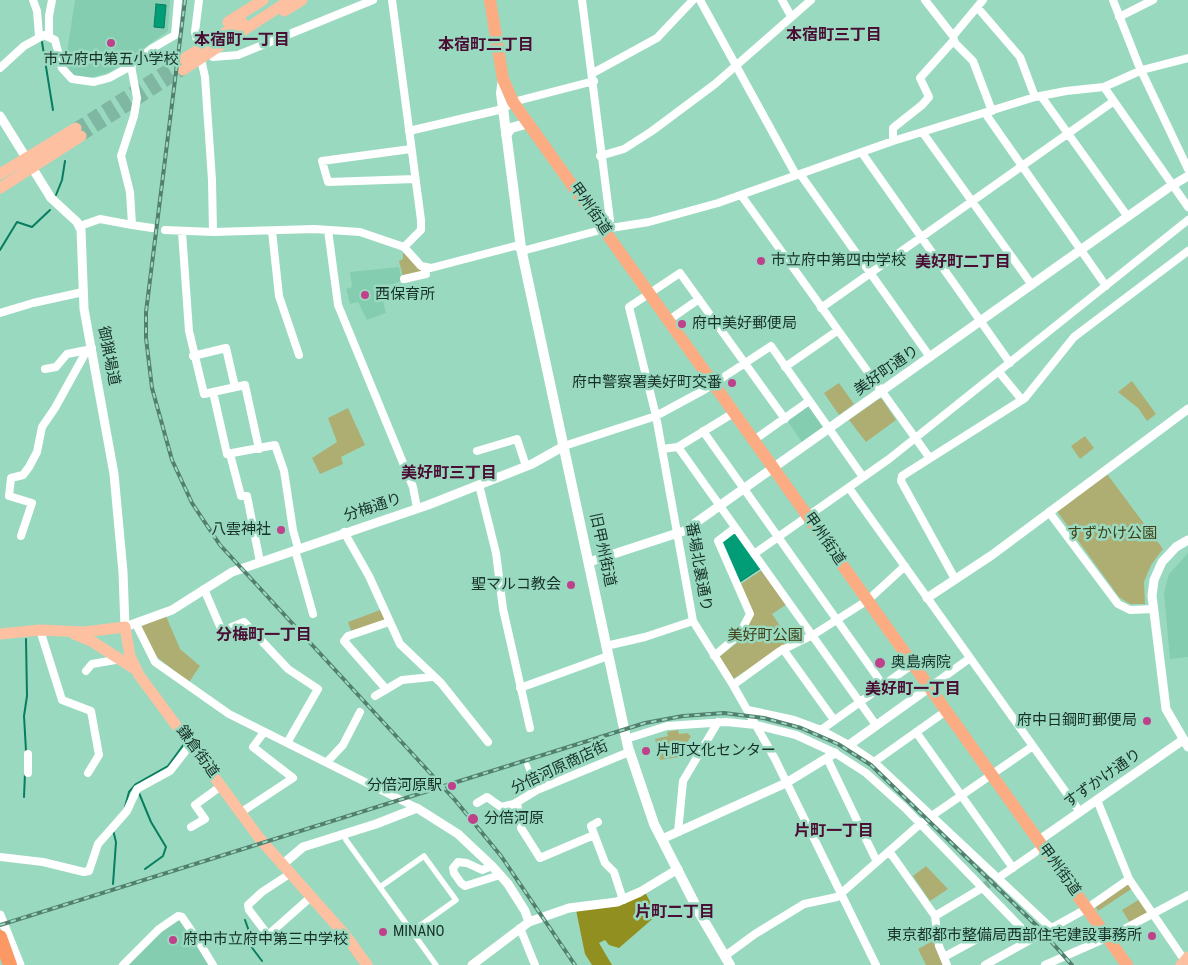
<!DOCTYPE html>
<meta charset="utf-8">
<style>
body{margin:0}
canvas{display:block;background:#99d9c0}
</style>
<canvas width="1188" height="965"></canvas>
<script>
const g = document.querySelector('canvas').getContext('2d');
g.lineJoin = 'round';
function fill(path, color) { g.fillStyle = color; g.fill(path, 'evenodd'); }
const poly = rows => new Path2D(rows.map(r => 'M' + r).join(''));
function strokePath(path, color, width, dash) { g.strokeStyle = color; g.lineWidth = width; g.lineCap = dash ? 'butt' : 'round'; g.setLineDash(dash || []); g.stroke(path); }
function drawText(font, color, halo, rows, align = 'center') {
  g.font = font + ' "Roboto Condensed","Noto Sans JP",sans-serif'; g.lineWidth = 5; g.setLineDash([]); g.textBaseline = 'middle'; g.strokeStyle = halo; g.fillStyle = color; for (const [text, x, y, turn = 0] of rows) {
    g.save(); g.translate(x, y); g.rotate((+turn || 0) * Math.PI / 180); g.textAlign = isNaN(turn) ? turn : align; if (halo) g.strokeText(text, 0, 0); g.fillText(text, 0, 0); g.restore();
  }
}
fill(poly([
 [75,0,170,0,168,31,110,72,90,78,78,78,66,68,66,59],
 [399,267,402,281,380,288,386,313,367,320,358,302,350,304,346,289,352,287,350,272],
 [809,403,827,428,804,445,786,419],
 [1188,553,1188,657,1170,659,1164,593,1169,574],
 [178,916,209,965,126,965]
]), '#85cdb1');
fill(poly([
 [403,249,424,273,403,277,399,261,403,259],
 [1132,381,1156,414,1147,421,1138,408,1118,392],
 [839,383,854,404,839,415,824,393],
 [879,399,882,399,896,420,866,442,849,420],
 [348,408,365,445,341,457,343,464,320,474,312,458,337,442,328,418],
 [1085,436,1094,448,1080,459,1071,446],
 [1107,474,1163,549,1151,565,1144,582,1145,604,1130,604,1119,597,1056,510],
 [762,570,787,604,772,614,791,642,733,679,719,657,743,638,753,614,741,584],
 [383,609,388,620,352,633,348,622],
 [166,616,180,649,200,666,189,682,153,654,140,627],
 [678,730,679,734,687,733,691,736,679,757,660,760,655,739,668,736,667,732],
 [926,866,948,889,930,901,913,876],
 [1129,882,1133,888,1098,911,1095,906],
 [1140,899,1148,913,1130,923,1122,910],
 [936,939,944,965,926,965,918,949]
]), '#afae72');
fill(poly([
 [645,892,657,915,619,948,609,945,605,940,599,943,612,965,592,965,585,954,576,910]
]), '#928f21');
const water = poly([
 [156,4,166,5,164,28,154,27,156,4],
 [735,532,761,568,740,582,721,541,735,532]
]);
fill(water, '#019d76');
strokePath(water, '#087d5f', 1);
strokePath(poly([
 [42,42,53,110],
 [56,195,62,180,65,161],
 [0,250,17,222,32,227,50,210],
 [26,639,27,696,24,716,26,751],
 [139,793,151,822,166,847,163,856,145,869],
 [24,797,25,773],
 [125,807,129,792,136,784,168,766,184,744],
 [113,884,116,842,113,830],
 [245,920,250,934,250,945,262,961]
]), '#087d5f', 2);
strokePath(poly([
 [982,888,998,878]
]), '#7fb7a2', 8, [8, 4]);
strokePath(poly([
 [76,128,184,59],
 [81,136,183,70]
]), '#7fb7a2', 11, [11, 5.5]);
strokePath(poly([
 [527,765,537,790],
 [346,840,436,965],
 [380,887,424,856,456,900,411,932]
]), '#fff', 5.5);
strokePath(poly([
 [33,0,37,11,39,36],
 [199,0,195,32,205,77,212,180,213,232],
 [392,0,421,220,421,230,404,247],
 [582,0,610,220,604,229],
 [700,0,796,175],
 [782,0,791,16],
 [925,0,953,36,955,43,973,61,992,111],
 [1113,0,1139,66,1188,169],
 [977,7,1020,57,1035,97],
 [1119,17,1153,0],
 [49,36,49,16,52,0],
 [953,36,983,0],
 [213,57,238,55,373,0],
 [0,68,24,46,44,35,55,40,62,68,72,79,94,82,109,78,131,66,151,49,175,35,178,0],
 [593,73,657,38,693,0],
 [1104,87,1188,207],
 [1041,96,1128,217],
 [985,113,1106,286],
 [409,131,503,109,513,102,594,81],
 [923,133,1032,285],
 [893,141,893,128,922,105,929,97,920,78,954,40],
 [411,149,322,161,328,182,415,179],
 [862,153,1010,363],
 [600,156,624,149,652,131,715,84,811,0],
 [800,174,930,357],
 [741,195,929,457],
 [132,225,152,228],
 [80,226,100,219,132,225,130,192,121,156,134,116,137,98,131,66],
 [165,230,213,232,314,229,360,232,404,247,421,266,431,268,515,246,526,250,604,229,649,222,718,203,893,141,1035,97,1066,91,1104,87,1142,70,1188,58],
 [328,230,338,305,413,487,417,508],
 [272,231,279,296,299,355],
 [182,232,189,331,204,394,245,385,259,449],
 [404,279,426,274,424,267],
 [821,308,1114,101],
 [0,313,33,303,83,292],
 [669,320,699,299],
 [193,356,226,348,235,387],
 [785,367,837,331],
 [45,369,56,367,67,354,87,350],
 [999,372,1022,400],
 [213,392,227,454,275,445,284,471,293,530,298,548],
 [785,419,680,273,629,307,656,416,693,621,733,685,775,759,876,965],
 [703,431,883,685],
 [754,440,809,401],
 [564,446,656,416,704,390,771,346,863,477],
 [678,447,876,725],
 [662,449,678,447,735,412],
 [477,451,517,439,526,466],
 [230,454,241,496,247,496,260,562],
 [479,485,496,553,503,609,530,728],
 [849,488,1080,812],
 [1049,512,1118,604,1130,610,1154,609],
 [344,532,369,576,400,644,441,683,488,742],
 [21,536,32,503,9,496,11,478,23,475,29,467,37,452,42,427,55,408,87,350,92,348],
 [295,550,313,614],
 [754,554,889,459,1188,220],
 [955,579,901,481,902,476,1025,398,1074,337,1188,251],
 [204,589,222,631,244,622,288,669,318,689,287,743],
 [136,624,155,662,229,714,417,808],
 [40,630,62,700,91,711,99,755,88,773],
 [606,646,645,637,693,621],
 [783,649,834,720],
 [714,656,739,635,750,614,718,541,735,528],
 [86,671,92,664,121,659],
 [733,685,780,651,813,635,868,600,905,566],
 [930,687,970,658],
 [520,688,608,656],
 [386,689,344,641,348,636,389,622],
 [375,696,402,680,432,677],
 [748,710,794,720,821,730,849,745,874,762,1052,929],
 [821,730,913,664],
 [916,732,1013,868],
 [626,739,667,726,726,722,756,725,796,735,835,753,866,773,905,808,1032,939],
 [827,758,877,862],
 [327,762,343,745,360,712],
 [874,762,946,711],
 [28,773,28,754],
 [1097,800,1129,879,1185,961],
 [517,802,521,828,540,858,594,835],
 [477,803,487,797,501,807,514,804,537,790,629,752],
 [240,813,293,778,253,747,264,732],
 [598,822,591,826,605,863,614,872,623,900],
 [191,827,205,819,195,805,221,786],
 [678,832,683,781,718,722],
 [889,851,935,916,939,946,947,965],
 [0,857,43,862,84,872,89,871,98,844,127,811,137,789,170,771,191,744],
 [492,866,482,870,467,863,458,862,453,868,454,873,461,883,465,886,500,875],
 [291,873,262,892,248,905,249,910,268,935,312,896],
 [998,878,1043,847],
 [935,916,982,888],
 [520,928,535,965],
 [725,956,755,934,804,904,837,897,920,824,1033,746],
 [944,957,977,939],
 [123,965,159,929,178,916,182,917,199,942,213,965],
 [985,965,1086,909,1129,879],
 [1045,965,1113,935,1188,895]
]), '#fff', 8);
strokePath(poly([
 [0,116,51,198,77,222,81,230,84,309,114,474,123,572,125,627,172,610,232,572,428,505,532,464,564,446],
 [1188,540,1176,547,1162,562,1154,580,1152,596,1166,709,1188,747],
 [589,562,684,531,1168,188,1188,176],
 [927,598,992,555,1188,409],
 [849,745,930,687],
 [662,839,786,783,835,753],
 [1038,841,1183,740],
 [282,865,303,847,376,824,417,808,458,834,492,866,508,884,525,911,529,922],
 [0,915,20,965],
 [472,965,529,922,569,908,617,902,640,892,678,869]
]), '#fff', 9);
strokePath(poly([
 [503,79,501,93,521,248,628,747,654,824,700,914,730,965],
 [506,135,511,128,529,123]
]), '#fff', 10);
strokePath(poly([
 [284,11,302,0],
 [228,22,263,0],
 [184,59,242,22],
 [183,70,290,0],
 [0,174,76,128],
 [0,188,81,136],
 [0,634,40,630,84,632,125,627,130,656,139,675,260,839,346,936,367,965],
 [74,634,93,642,135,669],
 [1181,965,1188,957]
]), '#fdc1a1', 11);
strokePath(poly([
 [490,0,503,79,513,102,1127,965]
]), '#fcac82', 12);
strokePath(poly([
 [0,937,10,965]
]), '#fc9863', 14);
const rail = poly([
 [185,0,146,312,146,338,152,388,172,460,192,503,220,545,455,800,501,856,575,965],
 [0,925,645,723,683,716,724,713,764,718,801,728,838,744,871,765,1039,928,1072,965]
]);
strokePath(rail, '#537f6e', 4);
strokePath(rail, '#99d9c0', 2, [5.5]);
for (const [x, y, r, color] of [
 [111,43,5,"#bf408b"],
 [761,261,5,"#bf408b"],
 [365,295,5,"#bf408b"],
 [682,324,5,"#bf408b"],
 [732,383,5,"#bf408b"],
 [281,530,5,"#bf408b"],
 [571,585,5,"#bf408b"],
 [880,663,6,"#bf408b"],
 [1147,721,5,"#bf408b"],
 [646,751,5,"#bf408b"],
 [452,786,5,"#bf408b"],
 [473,819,6,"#bf408b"],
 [383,932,5,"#bf408b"],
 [1152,936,5,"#bf408b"],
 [173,940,5,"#bf408b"]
]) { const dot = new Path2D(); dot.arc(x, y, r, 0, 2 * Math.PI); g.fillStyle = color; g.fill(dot); strokePath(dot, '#99d9c0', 2); }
drawText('15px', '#173128', '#99d9c0', [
 ["市立府中第五小学校",111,60,"center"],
 ["市立府中第四中学校",771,261],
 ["西保育所",375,295],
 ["府中美好郵便局",692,324],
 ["府中警察署美好町交番",722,383,"right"],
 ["八雲神社",271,530,"right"],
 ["聖マルコ教会",561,585,"right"],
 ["奥島病院",891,663],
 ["府中日鋼町郵便局",1137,721,"right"],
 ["片町文化センター",656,751],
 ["分倍河原駅",442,786,"right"],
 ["分倍河原",484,819],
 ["MINANO",393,932],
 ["東京都都市整備局西部住宅建設事務所",1142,936,"right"],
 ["府中市立府中第三中学校",183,940]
], 'left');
drawText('15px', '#173128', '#99d9c0', [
 ["甲州街道",590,209,55],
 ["御猟場道",108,356,79],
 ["美好町通り",887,371,-35],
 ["分梅通り",373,508,-18],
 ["甲州街道",824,539,55],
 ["旧甲州街道",602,550,78],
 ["番場北裏通り",698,567,80],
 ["鎌倉街道",197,752,54],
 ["分倍河原商店街",560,768,-25],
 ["すずかけ通り",1103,779,-35],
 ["甲州街道",1059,870,54]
]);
drawText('15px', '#414015', '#99d9c0', [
 ["すずかけ公園",1112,534],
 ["美好町公園",765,636]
]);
drawText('bold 16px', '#4a0d33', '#99d9c0', [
 ["本宿町三丁目",834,36],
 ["本宿町一丁目",242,41],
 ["本宿町二丁目",486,46],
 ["美好町二丁目",963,263],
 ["美好町三丁目",449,474],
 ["分梅町一丁目",264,636],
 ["美好町一丁目",913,690],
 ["片町一丁目",834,832],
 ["片町二丁目",675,913]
]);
</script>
